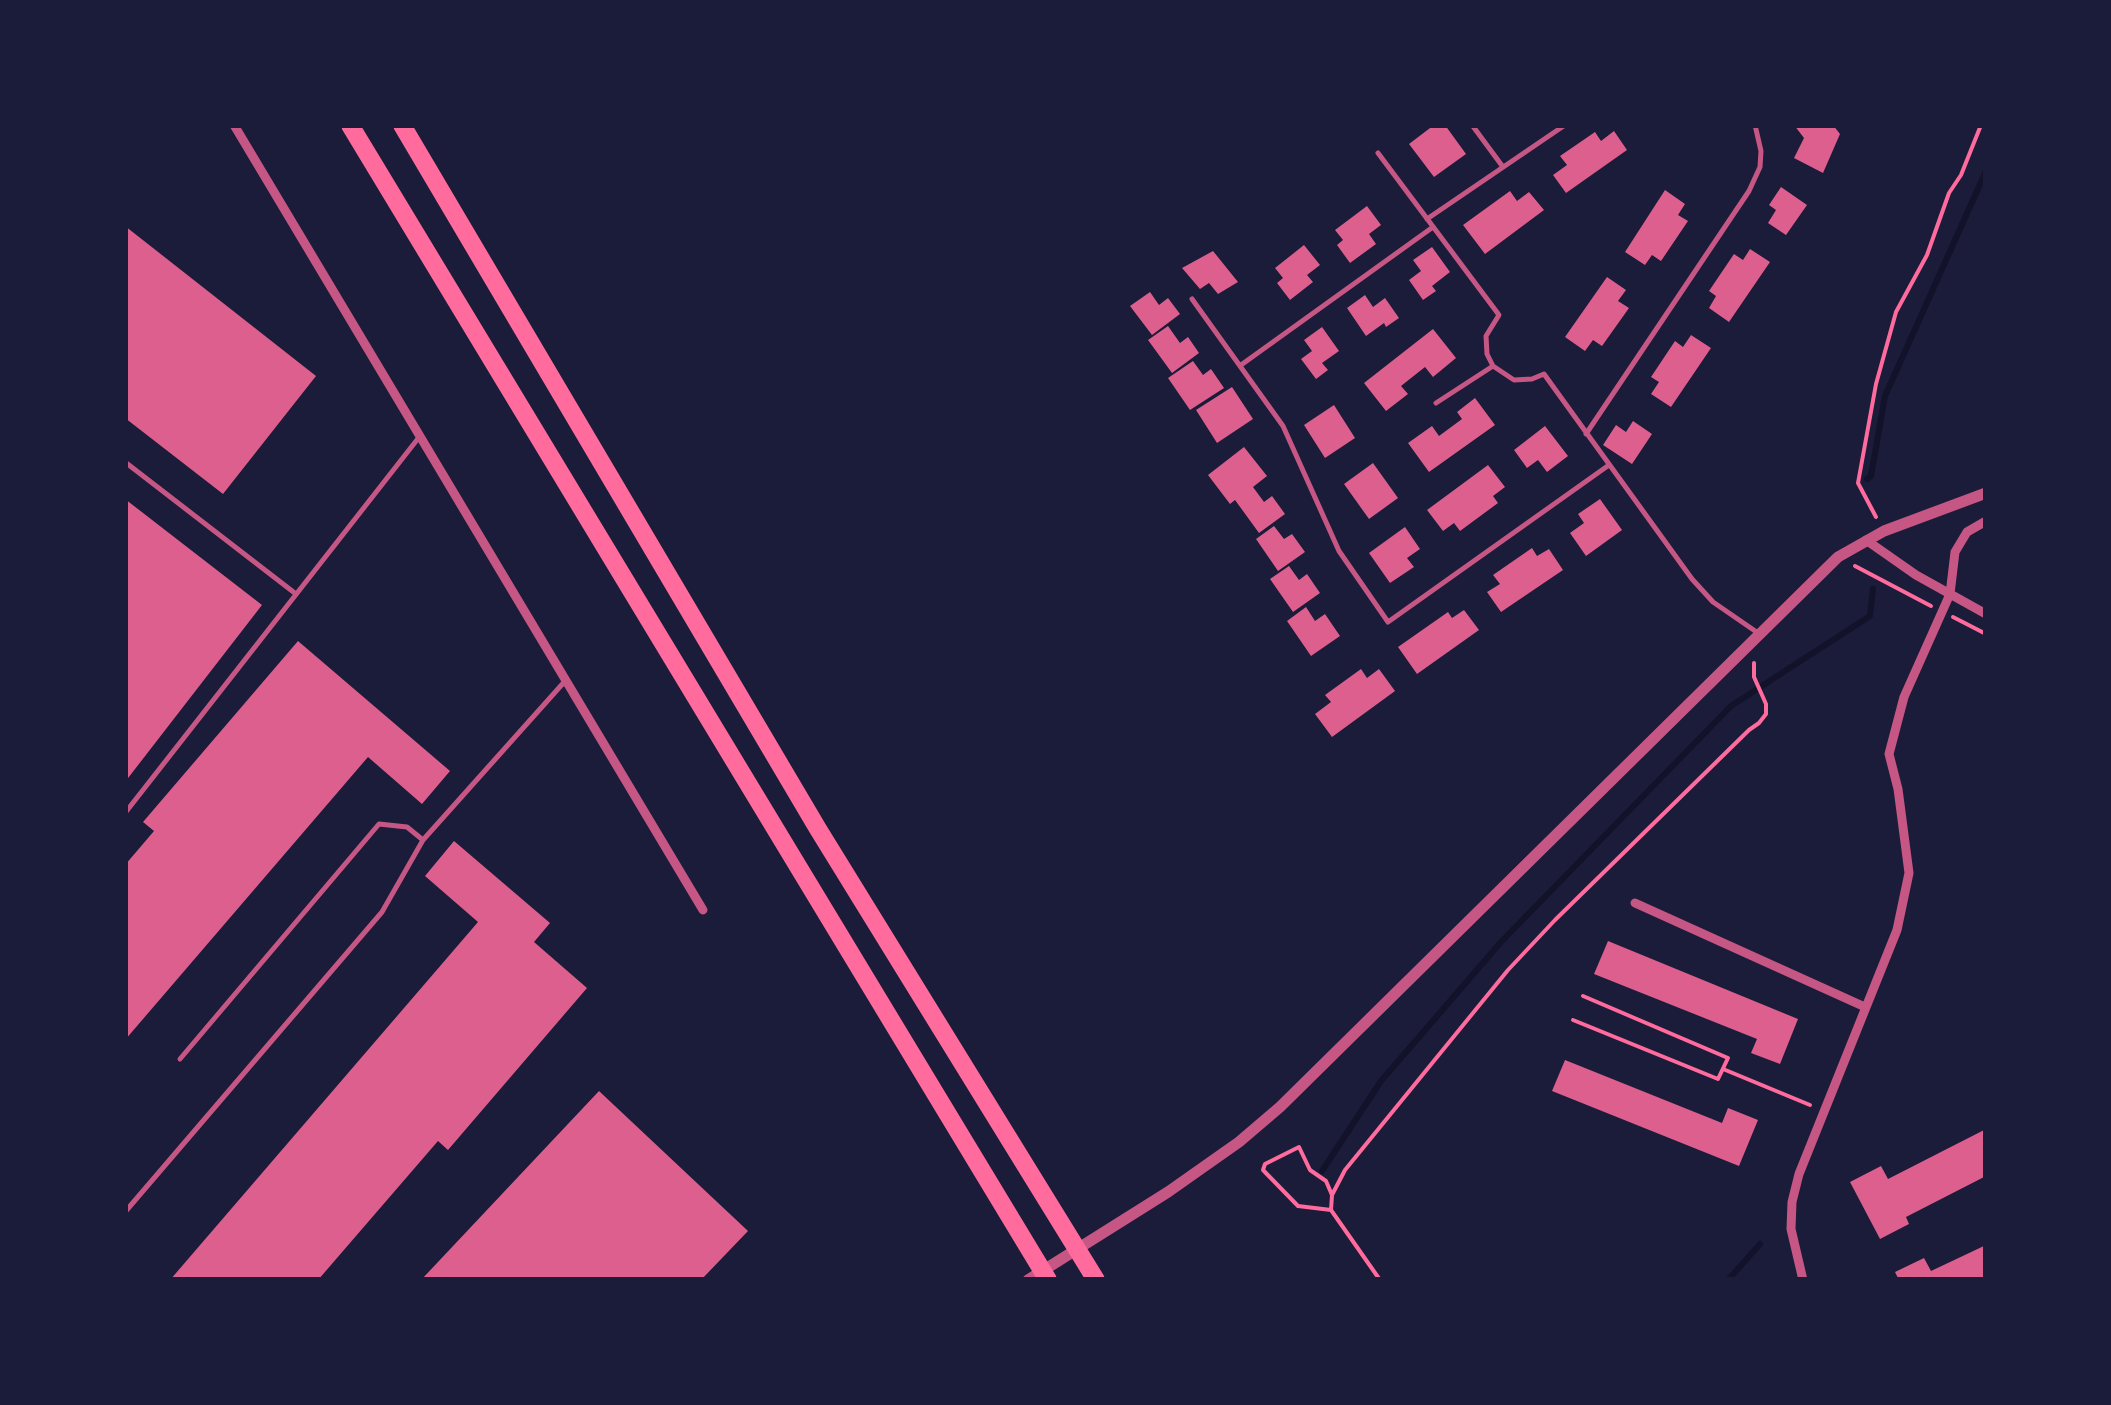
<!DOCTYPE html>
<style>
body{margin:0}
#map{position:relative;width:2111px;height:1405px;overflow:hidden;background:#1b1b3a;font-family:"Libre Baskerville",serif}
canvas{display:block}
.frame{position:absolute;inset:0;border:128px solid #1b1b3a;pointer-events:none}
</style>
<div id="map">
<canvas width="2111" height="1405"></canvas>
<div class="frame"></div>
</div>
<script>
const g = document.querySelector('canvas').getContext('2d');
g.lineJoin = 'round';
const poly = rows => new Path2D(rows.map(r => 'M' + r).join(''));
function strokePath(path, color, width, dash) { g.strokeStyle = color; g.lineWidth = width; g.lineCap = dash ? 'butt' : 'round'; g.setLineDash(dash || []); g.stroke(path); }
function fill(path, color) { g.fillStyle = color; g.fill(path, 'evenodd'); }
strokePath(poly([
 [1867,479,1871,476,1885,396,1986,171],
 [1322,1171,1381,1081,1501,942,1731,706,1870,616,1873,589],
 [1728,1280,1760,1244]
]), '#12122b', 6);
fill(poly([
 [1434,125,1445,125,1466,154,1434,177,1409,144],
 [1794,125,1833,125,1840,134,1823,173,1794,158,1804,138],
 [1614,131,1627,150,1566,193,1553,175,1567,165,1560,156,1595,132,1601,141],
 [1781,187,1807,205,1786,235,1768,223,1776,210,1769,205],
 [1665,190,1685,204,1678,215,1688,221,1661,261,1652,255,1645,265,1625,252],
 [1510,191,1517,201,1529,192,1544,210,1485,254,1463,225],
 [1367,206,1381,225,1369,234,1376,244,1350,263,1337,245,1343,240,1335,230],
 [125,226,316,376,223,494,125,418],
 [1304,245,1320,265,1307,275,1313,282,1290,300,1277,283,1283,278,1275,268],
 [1432,247,1450,272,1432,286,1436,291,1423,300,1409,280,1421,271,1413,260],
 [1750,249,1770,262,1729,322,1709,308,1716,296,1709,291,1734,254,1743,260],
 [1213,251,1238,282,1218,294,1209,283,1200,289,1182,268],
 [1607,277,1626,290,1618,301,1629,308,1602,346,1593,340,1585,351,1565,337],
 [1150,292,1159,305,1168,298,1180,314,1152,335,1130,306],
 [1365,295,1373,307,1385,298,1399,318,1386,327,1384,323,1366,336,1347,308],
 [1168,326,1180,343,1188,337,1199,353,1172,373,1148,340],
 [1322,327,1339,351,1322,363,1328,370,1316,379,1301,359,1312,351,1304,340],
 [1433,329,1456,358,1433,377,1425,367,1401,386,1408,394,1386,411,1364,383],
 [1691,335,1711,348,1671,407,1651,394,1659,382,1651,377,1675,341,1683,347],
 [1193,361,1203,375,1211,369,1224,388,1190,410,1168,378],
 [1232,387,1253,419,1217,443,1196,410],
 [1475,398,1495,425,1429,472,1408,443,1432,426,1439,436,1462,419,1457,412],
 [1334,405,1355,438,1325,458,1304,425],
 [1633,421,1652,434,1632,464,1603,445,1616,425,1626,432],
 [1545,426,1568,456,1547,472,1538,460,1527,468,1514,450],
 [1244,447,1267,476,1253,487,1264,502,1272,496,1285,514,1259,533,1235,500,1230,504,1208,475],
 [1373,463,1398,498,1369,519,1344,484],
 [1488,465,1505,487,1493,496,1498,503,1460,531,1454,523,1443,531,1427,510],
 [125,499,262,605,125,782],
 [1600,499,1622,530,1586,556,1570,533,1584,523,1578,514],
 [1274,526,1284,539,1292,534,1305,552,1278,571,1256,539],
 [1405,527,1420,549,1407,558,1414,567,1390,583,1369,553],
 [1532,548,1537,556,1549,549,1563,570,1501,612,1487,592,1500,584,1493,575],
 [1289,566,1299,580,1307,574,1320,593,1293,612,1270,579],
 [1306,607,1315,621,1325,614,1340,636,1311,656,1287,621],
 [1464,610,1479,630,1417,674,1398,647,1448,612,1452,618],
 [298,641,450,771,422,804,368,757,125,1040,125,865,154,831,143,822],
 [1361,669,1367,678,1379,669,1395,691,1332,737,1315,714,1331,702,1325,695],
 [454,841,550,923,534,942,587,988,448,1150,438,1141,318,1280,170,1280,478,922,425,876],
 [1608,941,1798,1019,1780,1064,1751,1053,1757,1039,1594,974],
 [1565,1060,1722,1123,1728,1108,1758,1120,1739,1166,1552,1091],
 [599,1091,748,1231,701,1280,421,1280],
 [1986,1129,1986,1176,1906,1217,1909,1224,1880,1239,1850,1182,1881,1166,1888,1179],
 [1986,1245,1986,1280,1899,1280,1895,1272,1924,1258,1931,1271]
]), '#dd5f8e');
strokePath(poly([
 [1876,517,1858,483,1876,384,1896,312,1927,255,1949,193,1961,175,1981,125],
 [1855,566,1931,606],
 [1953,617,1986,634],
 [1573,1020,1718,1079,1728,1058,1583,996],
 [1723,1069,1810,1105],
 [1331,1210,1298,1206,1263,1170,1265,1164,1299,1147,1310,1170,1326,1181,1332,1195],
 [1380,1280,1331,1210,1332,1195,1345,1170,1508,970,1555,920,1749,730,1759,723,1766,714,1766,704,1754,677,1754,663]
]), '#ff6b9d', 4);
strokePath(poly([
 [1472,125,1503,167],
 [1378,153,1499,315,1486,336,1487,354,1493,366,1514,380,1532,379,1544,374,1692,579,1713,602,1758,633],
 [1427,219,1565,125],
 [1192,299,1283,426,1339,551,1388,622,1609,465],
 [1241,365,1433,227],
 [1436,403,1493,366],
 [1586,434,1749,191,1760,167,1761,151,1755,125],
 [125,462,296,594],
 [125,813,420,436],
 [180,1059,379,824,407,827,423,840],
 [125,1212,382,912,423,840,566,680]
]), '#c65784', 5);
strokePath(poly([
 [234,125,703,910],
 [1866,540,1916,575,1986,614],
 [1635,903,1865,1007],
 [1803,1280,1791,1229,1792,1202,1799,1174,1897,930,1909,873,1898,789,1889,754,1904,697,1950,594,1955,552,1967,532,1986,521]
]), '#c65784', 9);
strokePath(poly([
 [1028,1280,1168,1192,1239,1142,1280,1107,1838,557,1884,531,1986,493]
]), '#c65784', 11);
strokePath(poly([
 [350,125,1048,1280],
 [402,125,818,829,1096,1280]
]), '#ff6b9d', 18);
</script>
